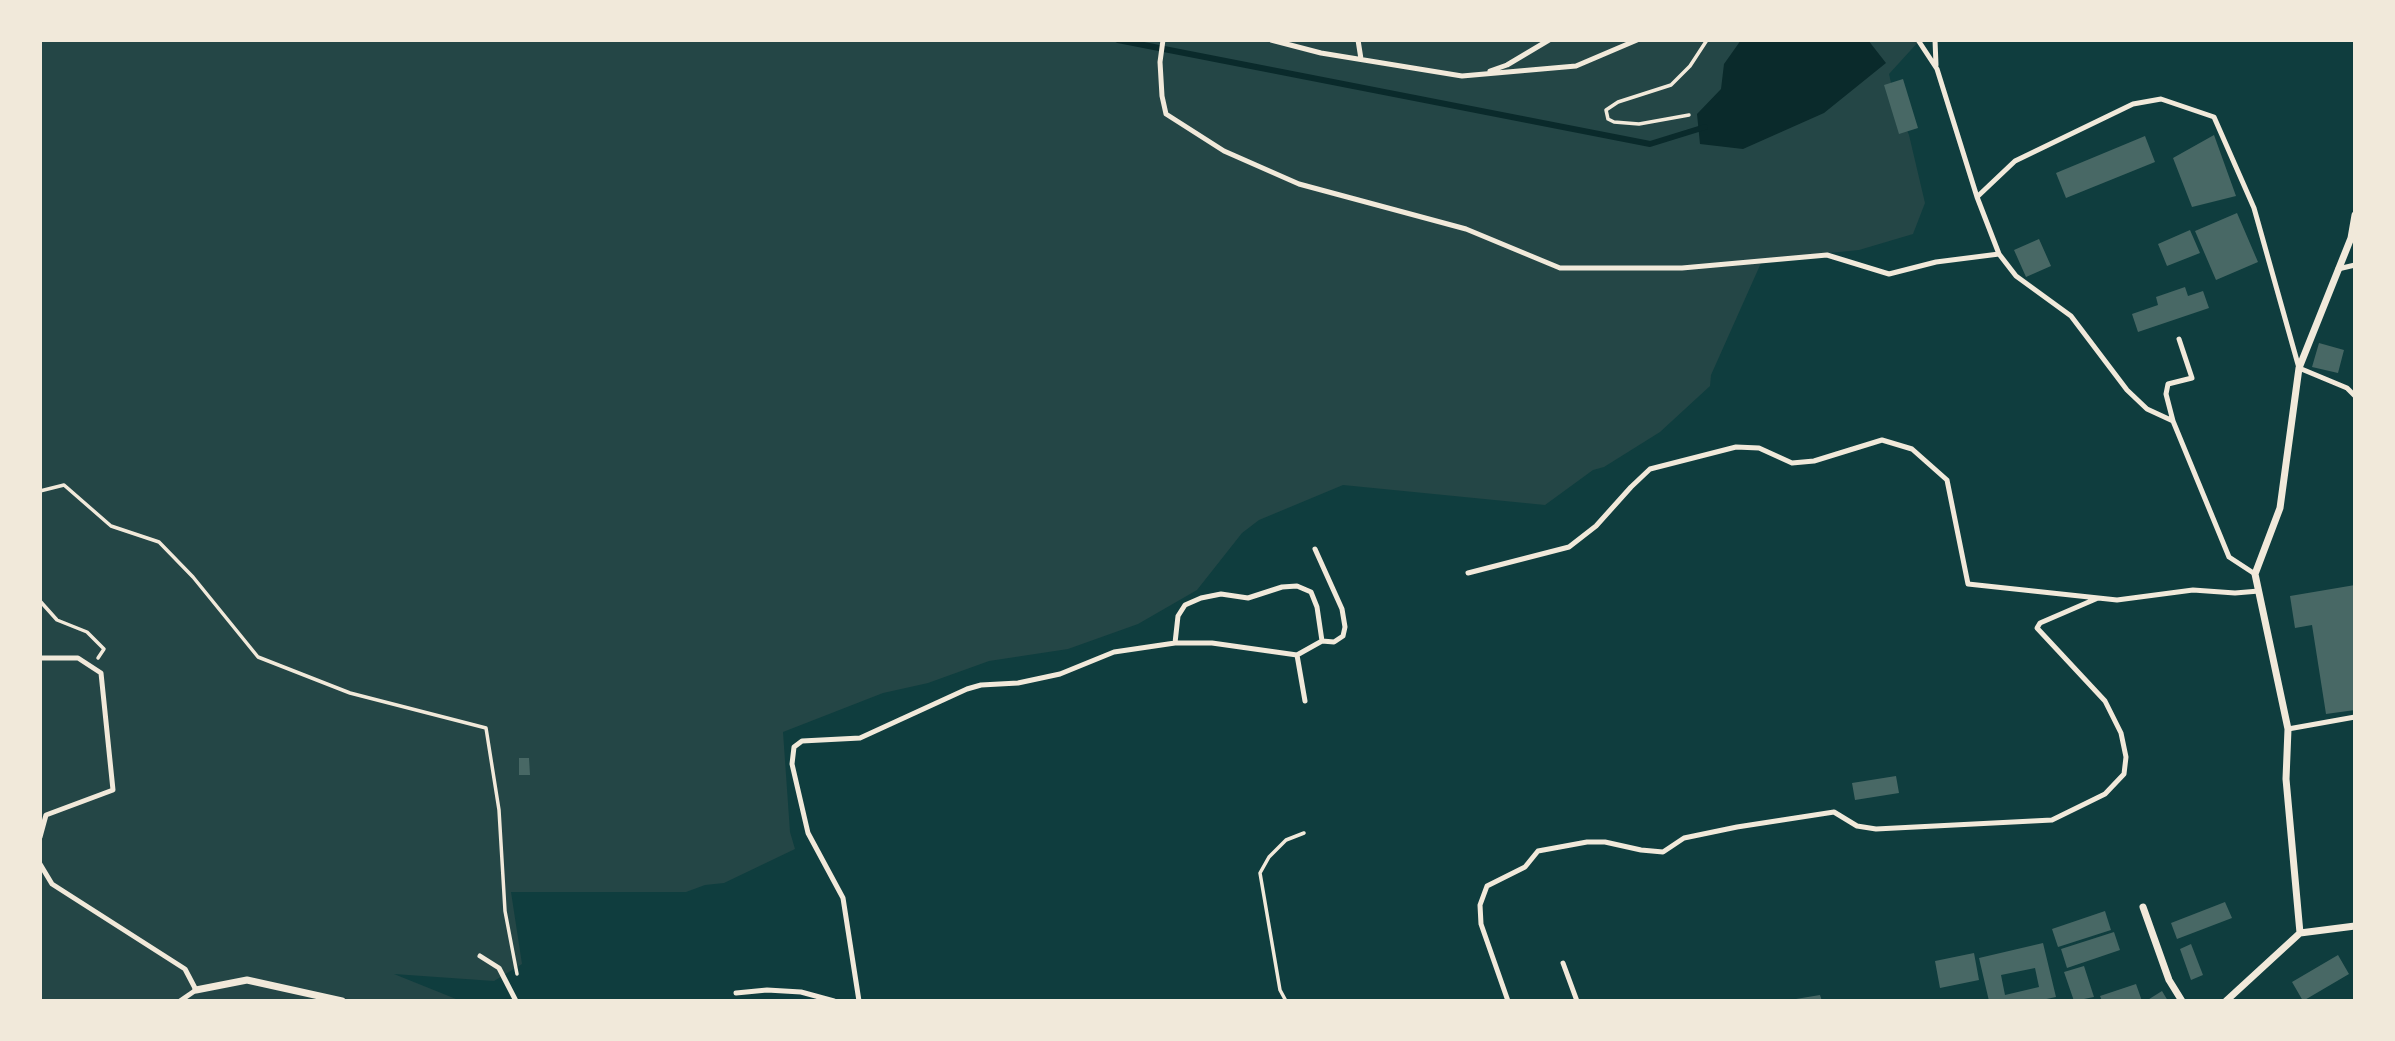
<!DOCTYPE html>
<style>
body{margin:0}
#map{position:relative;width:2395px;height:1041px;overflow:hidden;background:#0f3d3e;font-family:Figtree,sans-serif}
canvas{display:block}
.frame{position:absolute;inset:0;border:42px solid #f1e9da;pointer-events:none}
</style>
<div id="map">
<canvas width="2395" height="1041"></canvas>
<div class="frame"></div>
</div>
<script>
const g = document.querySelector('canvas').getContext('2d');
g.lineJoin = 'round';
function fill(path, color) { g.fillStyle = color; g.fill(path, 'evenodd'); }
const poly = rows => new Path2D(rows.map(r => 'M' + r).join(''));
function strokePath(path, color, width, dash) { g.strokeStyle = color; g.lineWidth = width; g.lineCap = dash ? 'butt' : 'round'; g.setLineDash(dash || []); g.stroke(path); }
fill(poly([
 [40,40,1920,40,1889,74,1896,104,1909,135,1925,203,1913,234,1859,250,1780,258,1761,263,1711,375,1710,386,1660,432,1604,467,1593,470,1545,505,1343,485,1259,520,1242,533,1197,590,1138,624,1068,649,989,661,928,683,883,693,783,732,790,832,795,849,724,883,705,885,686,892,511,892,522,964,494,981,394,974,461,1001,40,1001]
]), '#244646');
fill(poly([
 [1741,40,1868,40,1886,63,1824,113,1743,149,1700,144,1697,114,1721,89,1724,64]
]), '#0a2a2b');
strokePath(poly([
 [1118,40,1650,144,1705,127]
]), '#0a2a2b', 6);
fill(poly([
 [1903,79,1918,128,1899,134,1884,85],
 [2214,135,2236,196,2192,207,2173,158],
 [2145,136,2155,162,2066,198,2056,173],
 [2237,213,2258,262,2216,280,2195,231],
 [2190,230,2200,253,2167,266,2158,244],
 [2039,239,2051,266,2026,277,2014,250],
 [2185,287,2188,296,2203,291,2209,308,2138,332,2132,314,2158,305,2156,297],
 [2319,343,2344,350,2338,373,2312,367],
 [2355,585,2355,710,2326,714,2312,625,2295,628,2290,596],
 [519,758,529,758,530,775,519,775],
 [1896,776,1899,793,1855,800,1852,783],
 [2225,902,2232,918,2177,939,2171,923],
 [2105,911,2111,930,2058,947,2052,929],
 [2114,932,2120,950,2067,968,2061,949],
 [2043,943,2056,997,2037,1001,1989,1001,1979,958],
 [2035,968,2039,987,2005,995,2001,975],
 [2191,944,2203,975,2191,980,2180,949],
 [1974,953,1979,980,1940,988,1935,961],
 [2338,955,2349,974,2303,1001,2292,982],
 [2084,966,2094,997,2074,1001,2064,972],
 [2136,984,2142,1001,2102,1001,2100,996],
 [2162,991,2168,1001,2146,1001],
 [1820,995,1822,1001,1796,1001,1796,999]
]), '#486865');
strokePath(poly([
 [1689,115,1639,124,1614,122,1608,119,1606,110,1618,102,1671,85,1690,66,1707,40],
 [40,491,64,485,111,526,159,542,193,577,258,657,350,693,486,728,499,810,505,911,517,974],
 [40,601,57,620,87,632,104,649,98,658],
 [1286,1001,1280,990,1260,873,1269,857,1286,840,1304,833]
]), '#f1e9da', 3.5);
strokePath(poly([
 [1163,40,1160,62,1162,96,1166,114,1224,151,1299,184,1466,229,1560,268,1682,268,1827,255,1889,274,1936,262,1999,254],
 [1271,40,1321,53,1462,76,1576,66,1637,40],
 [1358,40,1361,59],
 [1918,40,1937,69,1977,197,1999,254,2016,276,2071,316,2127,390,2147,409,2173,421,2229,557,2255,574],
 [1935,40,1936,65],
 [1490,71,1507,65,1549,40],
 [1977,197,2015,161,2133,104,2161,99,2214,117,2254,208,2299,368,2347,388,2355,396],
 [2338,269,2355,265],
 [2173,421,2166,394,2168,384,2192,378,2179,339],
 [1315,549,1342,609,1345,627,1343,636,1334,642,1322,641],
 [1468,573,1569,547,1596,526,1631,487,1650,469,1736,447,1759,448,1792,463,1814,461,1882,440,1912,449,1947,480,1968,584,2117,600,2193,590,2235,593,2259,591],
 [1297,655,1305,701],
 [40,658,78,658,101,673,113,790,46,815,40,837],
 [2288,729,2355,717],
 [40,864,52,884,185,969,196,990,180,1001],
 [480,956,499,968,516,1001],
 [1563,963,1577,1001],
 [736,993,767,990,801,992,834,1001],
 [859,1001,843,898,808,833,792,764,794,747,802,741,860,738,967,689,981,685,1018,683,1060,674,1114,652,1175,643,1212,643,1297,655,1322,641,1317,607,1311,592,1297,586,1282,587,1248,598,1221,594,1201,598,1185,605,1178,616,1175,643],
 [1508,1001,1481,924,1480,905,1487,886,1525,867,1538,851,1587,842,1605,842,1641,850,1663,852,1684,838,1737,827,1834,812,1857,826,1876,829,2052,820,2105,794,2124,774,2126,757,2121,733,2105,701,2037,628,2040,623,2098,598]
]), '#f1e9da', 5);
strokePath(poly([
 [2143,907,2169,980,2182,1001],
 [2300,933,2355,926],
 [196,990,247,980,342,1001],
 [2226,1001,2300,933,2286,779,2288,729,2255,574,2280,508,2299,368,2351,238,2355,215]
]), '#f1e9da', 7);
</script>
